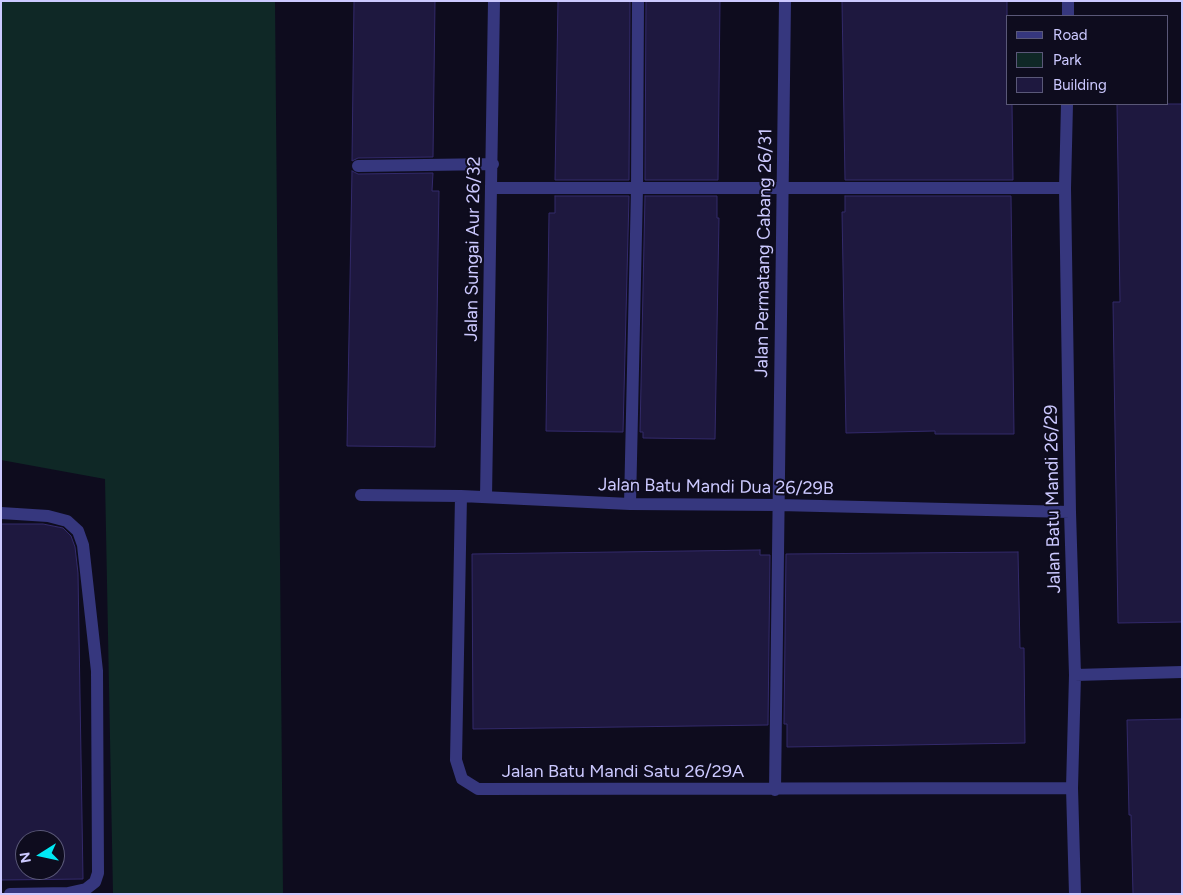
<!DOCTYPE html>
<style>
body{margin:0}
#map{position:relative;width:1183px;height:895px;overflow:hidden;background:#0e0c1e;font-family:Figtree,sans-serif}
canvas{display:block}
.frame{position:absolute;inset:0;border:2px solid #ccc9ff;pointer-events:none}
.legend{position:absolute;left:1006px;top:15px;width:162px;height:90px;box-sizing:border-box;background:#0e0c1e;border:1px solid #5a5878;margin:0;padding:6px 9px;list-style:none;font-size:15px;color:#ccc9ff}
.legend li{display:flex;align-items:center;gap:10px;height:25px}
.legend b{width:25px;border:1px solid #5a5878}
.north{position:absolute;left:15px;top:830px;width:50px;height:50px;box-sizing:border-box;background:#0e0c1e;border:1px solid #5a5878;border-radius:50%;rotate:260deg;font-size:14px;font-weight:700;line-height:20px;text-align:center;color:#ccc9ff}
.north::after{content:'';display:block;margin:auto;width:18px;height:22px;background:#00e9f4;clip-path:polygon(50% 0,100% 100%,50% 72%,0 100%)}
</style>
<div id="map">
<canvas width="1183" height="895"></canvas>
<div class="frame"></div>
<ul class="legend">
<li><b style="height:6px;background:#36377e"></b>Road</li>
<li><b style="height:14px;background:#0f2826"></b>Park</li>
<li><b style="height:14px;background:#1e183f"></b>Building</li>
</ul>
<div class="north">N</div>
</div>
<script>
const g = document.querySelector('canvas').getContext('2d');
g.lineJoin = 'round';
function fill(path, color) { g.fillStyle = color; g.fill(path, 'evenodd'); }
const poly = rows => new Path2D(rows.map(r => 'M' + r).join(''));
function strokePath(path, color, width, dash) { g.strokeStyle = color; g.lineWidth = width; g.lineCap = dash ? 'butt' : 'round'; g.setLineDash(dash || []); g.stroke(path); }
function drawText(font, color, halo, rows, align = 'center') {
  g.font = font + ' Figtree,sans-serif'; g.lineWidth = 4; g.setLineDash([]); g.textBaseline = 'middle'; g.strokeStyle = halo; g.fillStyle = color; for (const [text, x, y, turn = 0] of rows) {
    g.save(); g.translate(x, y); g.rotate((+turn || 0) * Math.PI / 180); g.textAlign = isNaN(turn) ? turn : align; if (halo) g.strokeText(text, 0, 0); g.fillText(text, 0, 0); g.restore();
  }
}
fill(poly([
 [1,1,275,1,283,894,113,894,105,479,1,460]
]), '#0f2826');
const building = poly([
 [354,1,435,1,433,157,358,158,352,161,354,1],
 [558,1,630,1,629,180,555,180,558,1],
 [646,1,720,1,718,180,645,180,646,1],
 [842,1,1007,1,1007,104,1012,104,1013,180,845,180,842,1],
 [1117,104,1182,104,1182,622,1118,623,1113,302,1120,302,1117,104],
 [352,171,358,174,433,173,432,191,439,191,435,447,347,446,352,171],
 [555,196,629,196,623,432,546,431,549,213,555,213,555,196],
 [645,196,717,196,717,218,719,218,715,439,643,438,643,432,640,432,645,196],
 [845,196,1011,196,1014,434,935,434,935,431,846,433,842,212,845,212,845,196],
 [1,524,43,524,63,528,71,536,75,547,78,573,83,879,1,880,1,524],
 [25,840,55,840,55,870,25,870,25,840],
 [760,550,760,555,770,555,768,725,473,729,472,554,760,550],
 [1018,552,1020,648,1024,648,1025,743,787,747,787,724,784,724,786,554,1018,552],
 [1182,719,1182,894,1133,894,1131,815,1129,815,1127,720,1182,719]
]);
fill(building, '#1e183f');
strokePath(building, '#332a6b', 1);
strokePath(poly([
 [1068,16,1068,1],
 [1067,104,1065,188,1070,512,1075,675,1072,788,1075,894],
 [358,166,493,164],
 [492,188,1065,188],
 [361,495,461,496,630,504,779,505,1070,512],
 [461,496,456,760,462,779,478,789,1072,788],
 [486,497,494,1],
 [630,504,637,189,638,1],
 [1,513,48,516,67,521,78,531,83,545,97,671,98,873,95,882,86,889,68,893,10,894],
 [1075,675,1182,672],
 [775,790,785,1]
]), '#36377e', 12);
drawText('18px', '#ccc9ff', '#0e0c1e', [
 ["Jalan Sungai Aur 26/32",473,249,-89],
 ["Jalan Permatang Cabang 26/31",764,253,-89],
 ["Jalan Batu Mandi Dua 26/29B",716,487,1],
 ["Jalan Batu Mandi 26/29",1053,499,-91],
 ["Jalan Batu Mandi Satu 26/29A",623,772]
]);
</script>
